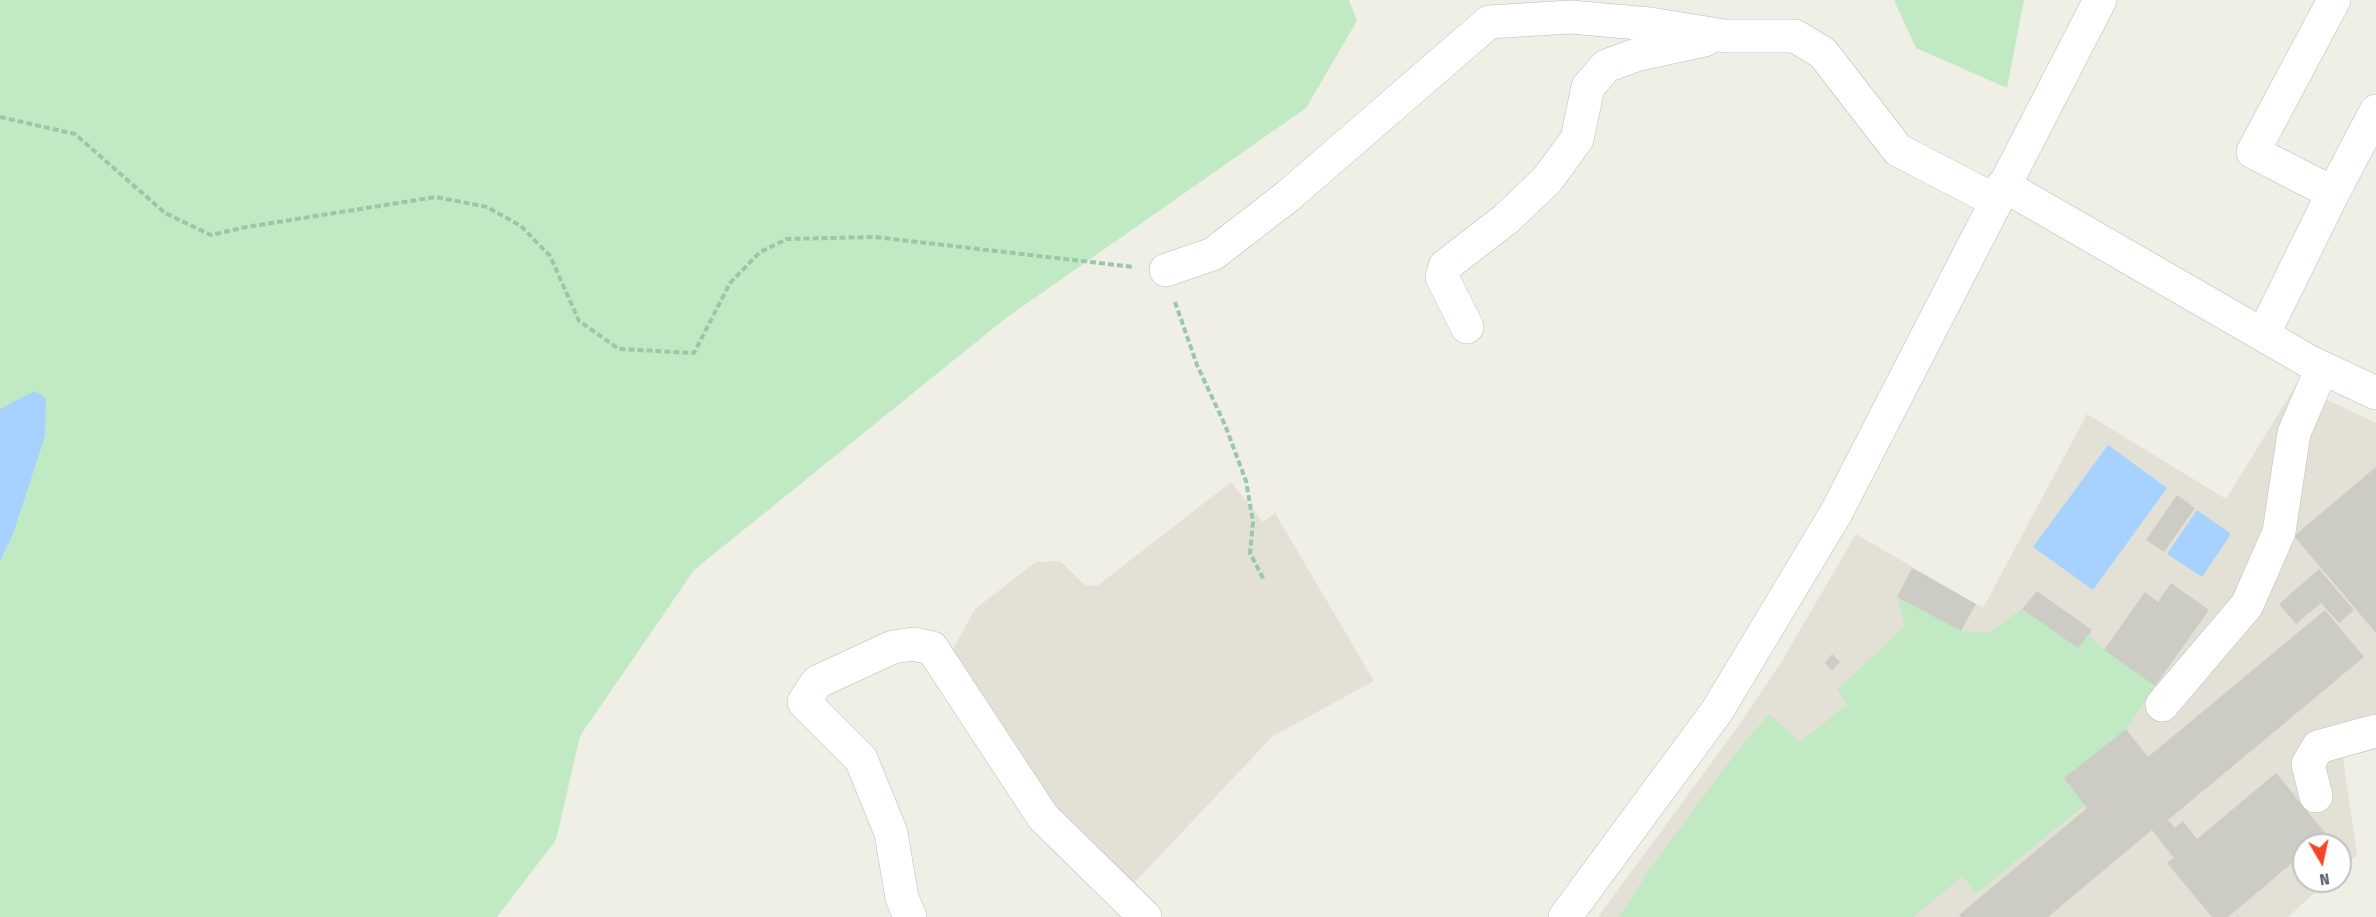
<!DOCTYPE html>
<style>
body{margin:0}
#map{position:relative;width:2376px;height:917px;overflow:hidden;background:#f0efe6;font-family:"Fira Sans Condensed",sans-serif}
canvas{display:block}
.north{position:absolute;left:2292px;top:833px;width:60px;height:60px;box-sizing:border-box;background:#fff;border:2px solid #bec0c2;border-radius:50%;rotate:171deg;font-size:16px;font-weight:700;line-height:24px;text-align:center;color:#5d6167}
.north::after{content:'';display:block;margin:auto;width:21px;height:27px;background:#f44628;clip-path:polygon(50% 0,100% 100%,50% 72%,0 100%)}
</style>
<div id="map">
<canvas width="2376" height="917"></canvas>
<div class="north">N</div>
</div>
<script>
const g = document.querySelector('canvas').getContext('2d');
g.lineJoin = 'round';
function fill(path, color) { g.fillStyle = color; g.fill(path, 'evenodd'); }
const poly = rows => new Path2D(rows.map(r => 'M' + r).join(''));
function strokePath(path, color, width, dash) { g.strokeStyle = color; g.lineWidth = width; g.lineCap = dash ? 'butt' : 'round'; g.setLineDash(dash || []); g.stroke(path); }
fill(poly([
 [2296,385,2376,423,2376,743,2342,752,2357,855,2340,870,2340,845,2304,845,2304,881,2328,881,2288,917,1598,917,1737,728,1782,661,1856,534,1983,608,2087,414,2226,499],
 [1231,482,1263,522,1275,513,1374,681,1273,736,1132,885,1027,782,959,666,953,649,975,609,1036,562,1060,561,1085,585,1097,586]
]), '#e3e1d6');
fill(poly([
 [0,0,1349,0,1357,21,1306,108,1006,318,694,570,580,736,556,840,497,917,0,917],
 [1894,0,2024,0,2007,88,1916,48],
 [1897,597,1961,631,1988,633,2022,609,2078,648,2088,634,2104,650,2155,686,2126,729,2064,778,2085,805,1975,894,1963,876,1913,917,1619,917,1651,867,1736,753,1769,714,1800,742,1848,704,1837,690,1905,626]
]), '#c1e9c4');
fill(poly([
 [34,391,46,398,45,436,13,534,0,561,0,409],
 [2108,445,2167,488,2093,590,2033,547],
 [2197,510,2231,534,2202,577,2167,554]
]), '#a7d2ff');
fill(poly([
 [2376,467,2376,633,2294,536],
 [2177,495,2195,508,2164,552,2146,540],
 [1912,568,1976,604,1961,631,1897,597],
 [2319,569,2354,610,2339,623,2321,603,2296,624,2279,604],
 [2171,583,2209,610,2155,686,2104,650,2145,592,2158,602],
 [2037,591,2092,630,2078,648,2022,609],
 [2325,610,2364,657,2168,820,2175,828,2183,821,2197,839,2276,773,2326,834,2314,845,2304,845,2304,853,2228,917,2212,917,2167,863,2174,858,2152,830,2048,917,1961,917,1959,915,2087,808,2064,778,2126,729,2148,757],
 [1832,654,1840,662,1832,670,1825,663]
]), '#cdccc4');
const minor = poly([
 [2334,0,2253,152,2333,193,2376,111],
 [2003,185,2310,362,2376,393],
 [1166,270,1213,254,1288,196,1489,22,1570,17,1650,24,1725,36,1795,36,1823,53,1898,150,1996,201],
 [1467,327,1442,277,1445,266,1506,219,1547,180,1577,139,1588,87,1606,66,1636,55,1705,40],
 [2263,335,2333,193],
 [2162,705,2247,605,2279,532,2294,433,2322,368],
 [2316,796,2308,764,2318,747,2376,731],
 [910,917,902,898,891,833,861,759,804,702,817,682,893,647,913,644,932,648,1043,817,1145,917],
 [1565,917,1717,711,1836,513,2100,0]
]);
strokePath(minor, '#b8bbc0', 34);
strokePath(poly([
 [0,117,75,134,165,213,211,235,246,227,436,197,487,207,521,226,550,256,579,321,619,349,694,353,730,283,760,252,787,239,875,237,1134,267],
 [1175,302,1197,365,1225,425,1246,481,1253,522,1250,553,1264,580]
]), '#98c8a9', 4, [6, 3]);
strokePath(minor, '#fff', 33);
</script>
